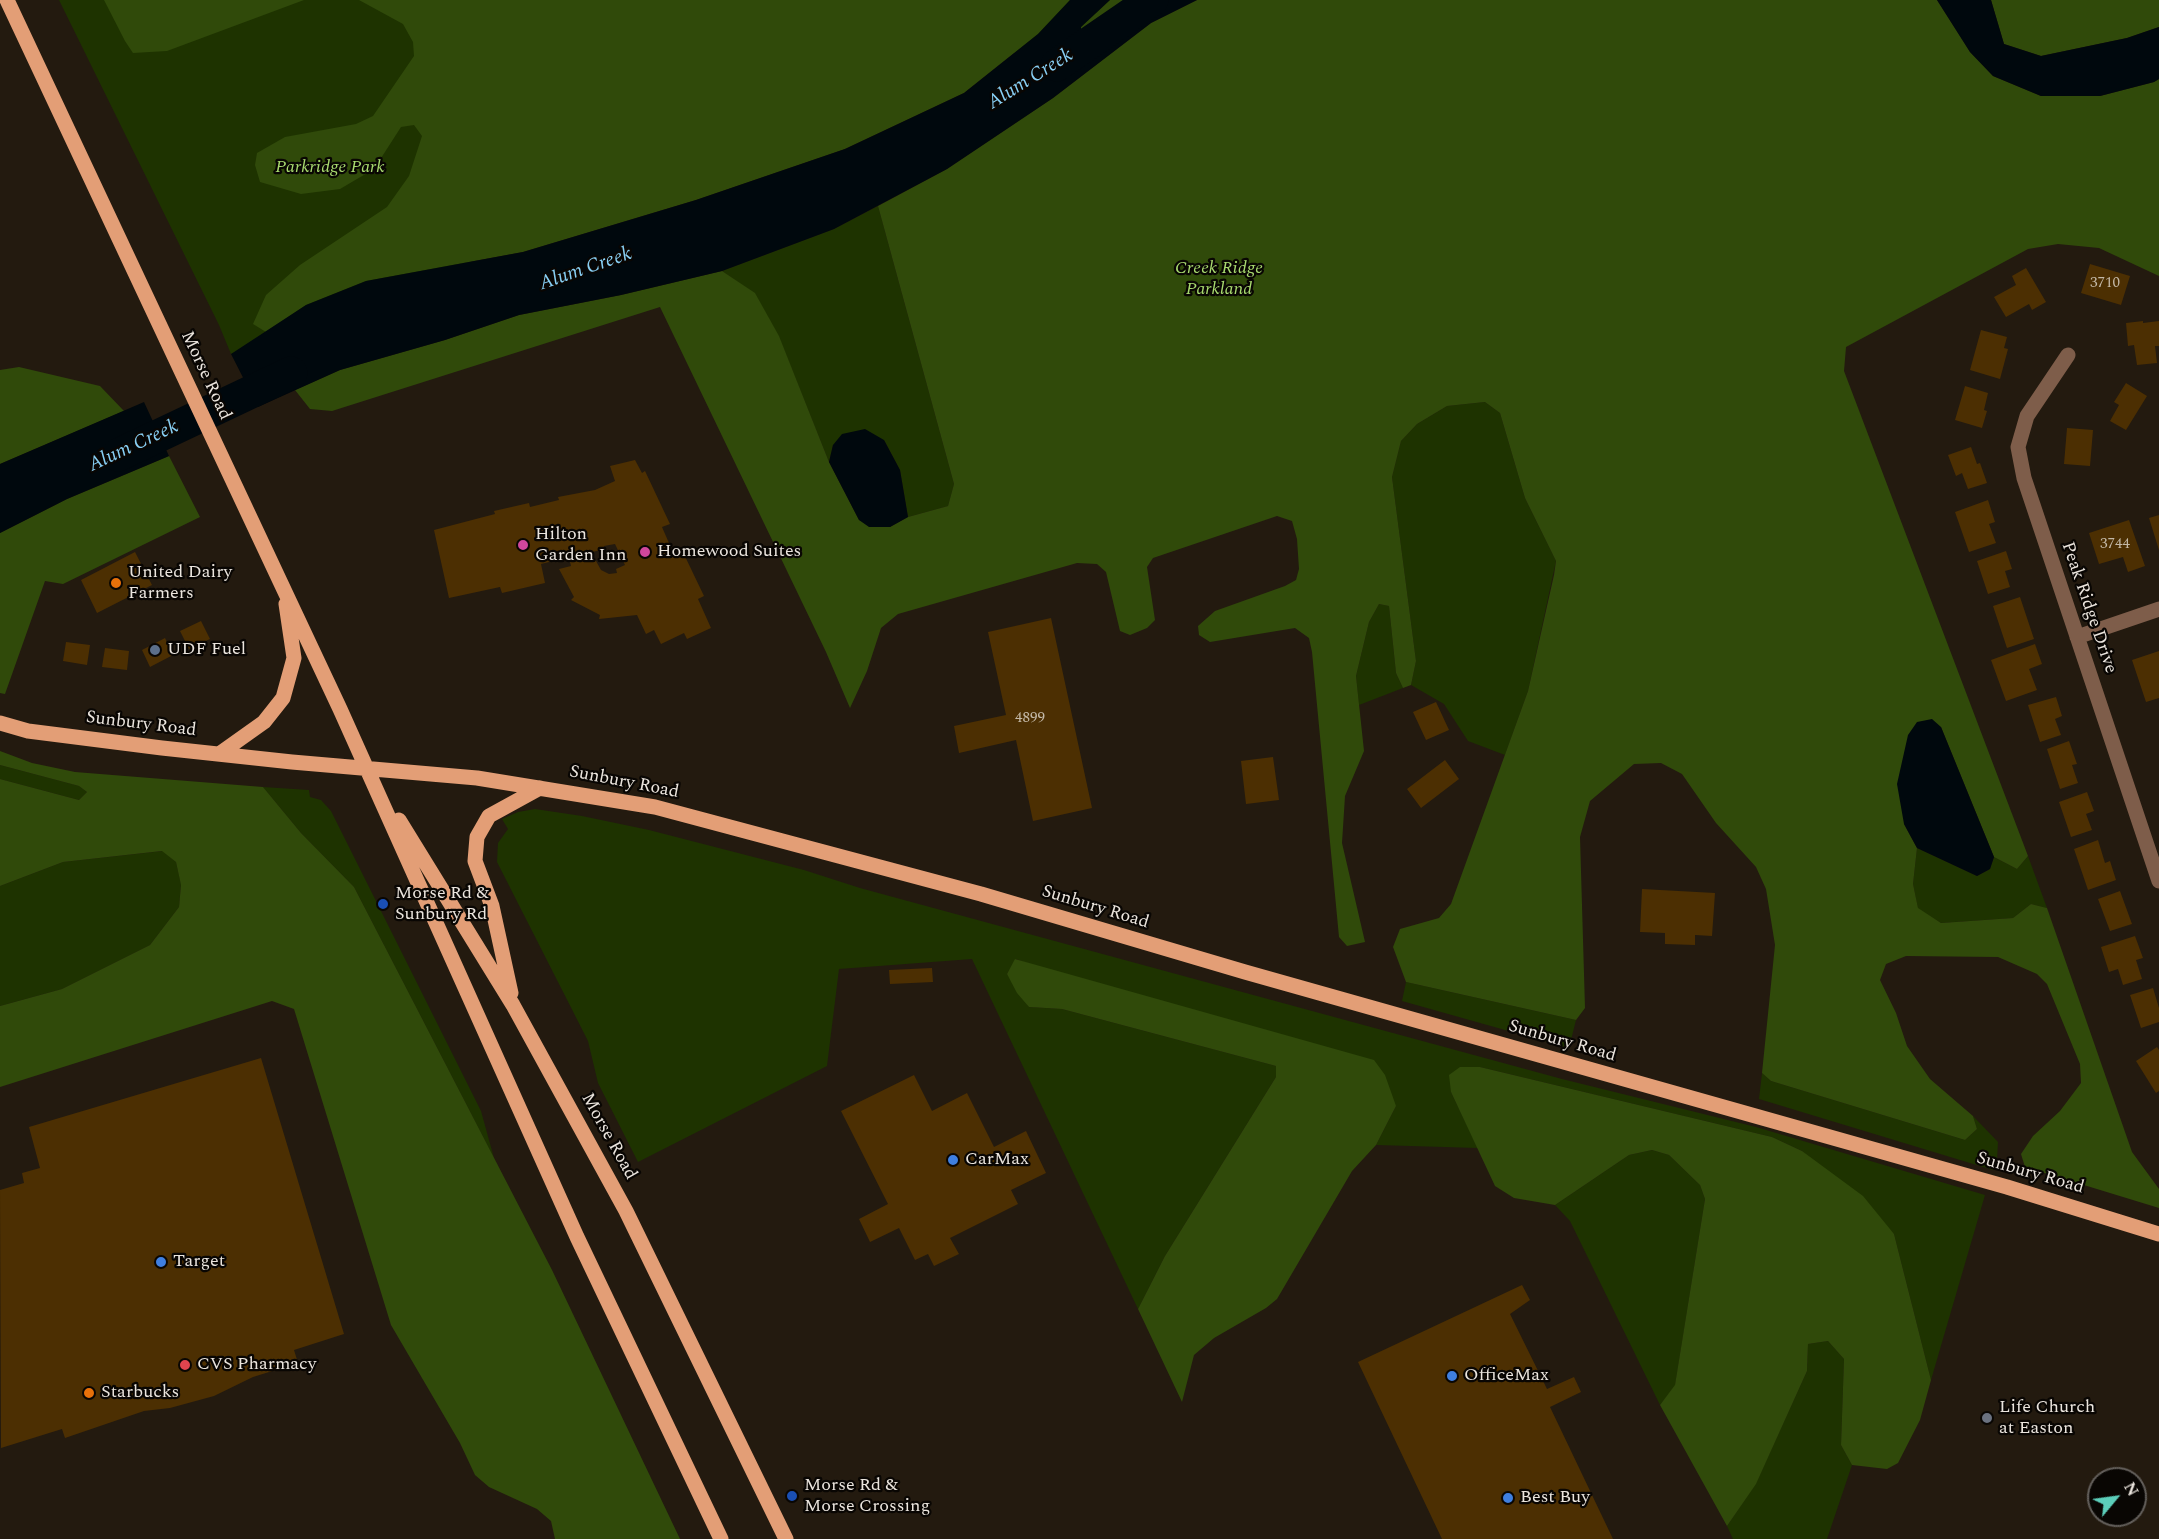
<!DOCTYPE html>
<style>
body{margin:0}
#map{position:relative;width:2159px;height:1539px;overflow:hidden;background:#231a0f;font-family:Spectral,serif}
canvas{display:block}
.north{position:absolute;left:2087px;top:1467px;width:60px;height:60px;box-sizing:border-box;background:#090603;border:2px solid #635f5b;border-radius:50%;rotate:61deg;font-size:16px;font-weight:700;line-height:24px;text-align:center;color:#ebe5de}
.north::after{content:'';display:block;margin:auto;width:21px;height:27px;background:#5cceba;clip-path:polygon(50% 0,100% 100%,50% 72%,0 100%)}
</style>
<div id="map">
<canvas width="2159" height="1539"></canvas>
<div class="north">N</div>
</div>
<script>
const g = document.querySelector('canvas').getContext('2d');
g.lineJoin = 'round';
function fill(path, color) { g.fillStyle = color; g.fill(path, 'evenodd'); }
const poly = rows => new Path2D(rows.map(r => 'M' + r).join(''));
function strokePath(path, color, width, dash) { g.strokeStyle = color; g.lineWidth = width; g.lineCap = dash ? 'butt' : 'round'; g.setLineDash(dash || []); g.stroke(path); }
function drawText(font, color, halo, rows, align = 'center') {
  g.font = font + ' Spectral,serif'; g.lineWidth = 4.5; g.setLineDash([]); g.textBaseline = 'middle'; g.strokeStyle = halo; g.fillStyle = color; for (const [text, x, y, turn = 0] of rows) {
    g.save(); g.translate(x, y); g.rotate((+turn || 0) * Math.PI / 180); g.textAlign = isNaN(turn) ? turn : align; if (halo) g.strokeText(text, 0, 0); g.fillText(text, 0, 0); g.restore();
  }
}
fill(poly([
 [59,0,1152,0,231,354,219,325],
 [878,206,954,484,948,506,908,517,900,470,884,440,833,445,829,462,779,337,755,294,722,271,834,229],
 [1485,402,1500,413,1525,498,1556,561,1528,691,1505,755,1468,741,1444,704,1411,685,1416,661,1392,477,1401,441,1417,424,1447,406],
 [1379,604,1389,606,1396,673,1403,688,1359,705,1356,676,1369,622],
 [0,765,79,786,87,792,79,800,0,779],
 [263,787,309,790,310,797,321,800,331,811,481,1111,494,1158,354,887,301,833],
 [535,809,582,816,649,830,804,870,860,888,1562,1079,1756,1127,1985,1195,1931,1380,1894,1234,1802,1151,1772,1137,1480,1067,1451,1092,1478,1148,1376,1145,1396,1106,1016,959,1007,974,1029,1007,1062,1009,1276,1066,1276,1077,1165,1256,1138,1309,972,959,839,969,827,1066,638,1162,598,1083,588,1041,497,862,498,843,508,829,502,819,518,812],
 [1917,848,1977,876,1990,869,1994,857,2017,869,2028,856,2047,908,2031,904,2013,918,1941,923,1918,909,1913,884],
 [163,851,176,862,181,884,179,907,150,945,62,989,0,1006,0,886,63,862],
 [1406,982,1576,1020,1569,1048,1402,1001],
 [1762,1073,1771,1081,1965,1140,1977,1129,1973,1116,1998,1142,1997,1160,1993,1170,1759,1099],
 [1652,1150,1669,1155,1700,1185,1705,1199,1675,1386,1660,1405,1570,1221,1555,1205,1629,1155],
 [1828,1341,1844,1359,1841,1445,1852,1465,1827,1539,1733,1539,1727,1526,1756,1483,1807,1371,1808,1344]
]), '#1e3300');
fill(poly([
 [104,0,304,0,167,51,133,53,125,41],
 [359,0,1070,0,1038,34,964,93,845,149,696,200,523,252,366,281,306,305,266,332,253,324,266,295,300,265,387,207,409,176,422,136,414,125,401,127,374,169,340,189,301,194,260,182,255,165,257,153,285,137,356,124,373,116,414,56,413,42,403,24],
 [1110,0,1165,0,1100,40,1086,39,1081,33,1081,27],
 [1197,0,1937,0,1970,52,1993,76,2041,96,2100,96,2154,82,2159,79,2159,276,2099,248,2058,244,2028,249,1846,347,1844,371,2028,856,2017,869,1994,857,1941,727,1904,824,1917,848,1913,884,1918,908,1941,923,2013,918,2031,904,2047,908,2132,1152,2159,1189,2159,1208,2025,1167,2021,1154,2033,1136,2060,1111,2081,1083,2080,1064,2047,984,2037,974,1998,957,1906,956,1886,964,1880,980,1896,1013,1907,1046,1930,1079,1973,1116,1977,1129,1965,1140,1771,1081,1762,1073,1775,945,1766,889,1756,867,1716,823,1682,774,1661,763,1634,764,1590,801,1580,837,1585,1008,1576,1020,1406,982,1393,947,1400,929,1439,918,1451,904,1528,691,1554,575,1556,561,1525,498,1500,413,1485,402,1447,406,1417,424,1401,441,1392,477,1416,661,1411,685,1403,688,1396,673,1389,606,1379,604,1369,622,1356,676,1364,751,1345,796,1342,843,1365,942,1347,946,1339,937,1312,652,1309,638,1295,628,1210,642,1199,635,1198,626,1215,611,1285,586,1296,580,1299,569,1297,539,1292,521,1277,516,1153,558,1147,567,1155,620,1147,628,1130,635,1120,631,1106,572,1097,564,1077,563,898,614,881,628,867,671,850,708,826,652,660,307,332,411,310,409,295,390,340,370,445,340,519,315,621,295,722,271,755,293,779,336,829,462,859,520,890,527,908,517,948,506,954,484,878,206,947,169,1053,98,1151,23],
 [1991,0,2159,0,2159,27,2127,38,2041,56,2004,44],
 [19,367,100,386,124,411,0,464,0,370],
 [169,456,200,517,63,584,45,581,5,694,0,693,0,533,67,499],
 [0,751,32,763,75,772,263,787,301,833,354,887,552,1270,680,1539,555,1539,551,1521,537,1509,489,1487,475,1475,460,1443,391,1325,294,1009,272,1001,0,1087,0,1006,62,989,150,945,179,907,181,885,176,862,162,851,63,862,0,886,0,779,79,800,87,792,79,786,0,765],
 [1015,959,1374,1060,1385,1075,1396,1106,1376,1145,1352,1171,1277,1299,1266,1308,1214,1338,1194,1355,1182,1402,1138,1309,1165,1256,1276,1077,1276,1066,1062,1009,1029,1007,1017,993,1007,974],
 [1460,1067,1480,1067,1772,1137,1802,1151,1863,1196,1894,1234,1931,1380,1920,1420,1898,1463,1887,1469,1852,1465,1841,1445,1844,1359,1828,1341,1808,1344,1807,1371,1756,1484,1727,1526,1660,1405,1675,1385,1705,1199,1700,1185,1669,1155,1652,1150,1629,1155,1555,1205,1514,1198,1495,1186,1451,1092,1449,1075]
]), '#304a0a');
fill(poly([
 [1070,0,1110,0,1081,27,1081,33,1086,39,1100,40,1165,0,1197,0,1151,23,1053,98,947,169,834,229,722,271,621,295,519,315,445,340,340,370,258,407,231,354,306,305,366,281,523,252,696,200,845,149,964,93,1038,34],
 [1937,0,1991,0,2004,44,2041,56,2127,38,2159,27,2159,79,2154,82,2100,96,2041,96,1993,76,1970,52],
 [144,402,169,456,67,499,0,533,0,464],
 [865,429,884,440,900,470,908,517,890,527,869,527,859,520,829,462,833,445,842,434],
 [1932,719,1941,727,1994,857,1990,869,1977,876,1917,848,1904,824,1897,784,1908,735,1917,722]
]), '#00080d');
strokePath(poly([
 [1057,65,1152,0],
 [118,455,291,373]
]), '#00080d', 33);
fill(poly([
 [2090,264,2130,276,2121,305,2081,293],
 [2026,268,2046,302,2032,310,2029,304,2006,317,1994,297,2016,285,2012,276],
 [2143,321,2143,323,2159,321,2159,346,2155,346,2157,363,2137,365,2134,345,2128,346,2126,323],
 [1981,330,2007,337,2004,348,2008,349,2000,379,1970,370],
 [2126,383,2147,396,2126,430,2110,421,2119,405,2114,402],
 [1965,386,1988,393,1984,410,1987,411,1982,428,1955,420],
 [2067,428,2093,430,2090,466,2064,464],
 [1971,447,1977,464,1980,463,1987,483,1968,489,1962,473,1956,476,1948,455],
 [635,460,642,473,645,471,670,524,662,527,672,550,671,551,681,548,704,596,698,599,711,628,687,639,684,633,661,644,654,630,646,634,637,615,599,619,600,615,571,600,574,597,559,569,571,566,569,557,541,564,545,583,502,593,500,587,449,598,434,530,495,514,494,511,529,503,530,507,559,500,558,497,595,490,615,481,610,466],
 [615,544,625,565,616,569,617,573,609,574,601,570,596,561,590,562,588,553,605,549,604,546],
 [1988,500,1995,522,1989,524,1996,543,1969,552,1955,512],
 [2159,515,2159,550,2149,518],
 [2129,520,2145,566,2128,572,2123,557,2099,564,2089,533],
 [2006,551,2012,569,2005,571,2010,587,1988,594,1977,561],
 [135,552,152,585,97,613,81,580],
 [2020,597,2034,639,2007,648,1993,606],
 [1051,618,1092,808,1033,821,1016,740,959,753,954,726,1006,715,988,632],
 [201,621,210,639,189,649,180,631],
 [165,638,173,655,150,667,142,650],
 [66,642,90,645,87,665,63,661],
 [2035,644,2042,664,2029,669,2037,690,2006,701,1991,660],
 [105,648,129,651,127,670,102,667],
 [2159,651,2159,698,2146,702,2132,660],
 [2056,697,2062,716,2055,719,2061,735,2040,742,2028,705],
 [1436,702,1449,730,1426,740,1413,712],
 [2069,741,2077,764,2072,765,2078,783,2060,789,2047,749],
 [1273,757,1279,800,1246,804,1241,761],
 [1445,760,1459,779,1421,808,1407,789],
 [2087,792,2094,811,2086,814,2092,830,2071,837,2059,802],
 [2098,840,2105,863,2110,861,2116,880,2088,890,2074,849],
 [1642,889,1715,893,1712,936,1695,935,1695,945,1665,944,1665,933,1640,932],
 [2120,891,2132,924,2110,931,2098,899],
 [2135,936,2143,958,2136,960,2142,979,2123,985,2118,969,2109,972,2101,947],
 [932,968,933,982,890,984,889,970],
 [2153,988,2159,1008,2159,1022,2141,1028,2130,995],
 [2157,1047,2159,1050,2159,1091,2156,1093,2136,1061],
 [261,1058,344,1334,294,1350,298,1363,253,1377,214,1396,170,1408,144,1411,65,1438,62,1429,1,1448,0,1190,24,1183,22,1173,40,1168,29,1127],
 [914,1075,932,1111,967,1093,994,1147,1026,1131,1046,1173,1011,1190,1018,1204,950,1238,959,1254,934,1266,928,1254,915,1260,899,1228,870,1242,859,1219,888,1204,841,1111],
 [1522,1285,1530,1300,1510,1314,1547,1389,1574,1377,1581,1392,1550,1407,1613,1539,1442,1539,1358,1362]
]), '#4c2f02');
strokePath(poly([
 [2068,355,2027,416,2018,447,2024,478,2159,881],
 [2077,637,2159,609]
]), '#7e5d4a', 15);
strokePath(poly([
 [7,0,340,709,577,1237,721,1539],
 [0,723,28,731,162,748,292,762,477,778,655,807,981,894,1245,972,2007,1187,2159,1234],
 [219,754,264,722,283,698,294,658,286,604],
 [399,820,513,1005,626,1211,786,1539],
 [511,993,492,906,475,861,477,837,489,816,540,788]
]), '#e39e76', 15);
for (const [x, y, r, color] of [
 [523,545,6,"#d1479c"],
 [645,552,6,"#d1479c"],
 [116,583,6,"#e8710a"],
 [155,650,6,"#5c6f8a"],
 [383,904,6,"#1a4fb4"],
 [953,1160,6,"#3f7fe0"],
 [161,1262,6,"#3f7fe0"],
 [185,1365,6,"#e0444e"],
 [1452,1376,6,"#3f7fe0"],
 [89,1393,6,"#e8710a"],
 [1987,1418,6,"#6b7280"],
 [792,1496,6,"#1a4fb4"],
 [1508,1498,6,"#3f7fe0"]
]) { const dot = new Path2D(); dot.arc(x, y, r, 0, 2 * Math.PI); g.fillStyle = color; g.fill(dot); strokePath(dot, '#090603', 2); }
drawText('15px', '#c3b8a7', null, [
 ["3710",2105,284],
 ["3744",2115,545],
 ["4899",1030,719]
]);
drawText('italic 18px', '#a8da6f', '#090603', [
 ["Parkridge Park",330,168],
 ["Creek Ridge",1219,269],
 ["Parkland",1219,290]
]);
drawText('18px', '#ebe5de', '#090603', [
 ["Morse Road",205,376,65],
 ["Peak Ridge Drive",2088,608,71],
 ["Sunbury Road",141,725,7],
 ["Sunbury Road",624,783,11],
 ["Sunbury Road",1095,908,17],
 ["Sunbury Road",1562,1042,16],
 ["Morse Road",608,1137,61],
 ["Sunbury Road",2030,1174,16]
]);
drawText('18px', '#ebe5de', '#090603', [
 ["Hilton",535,535],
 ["Garden Inn",535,556],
 ["Homewood Suites",657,552],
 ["United Dairy",128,573],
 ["Farmers",128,594],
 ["UDF Fuel",167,650],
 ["Morse Rd &",395,894],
 ["Sunbury Rd",395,915],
 ["CarMax",965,1160],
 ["Target",173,1262],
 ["CVS Pharmacy",197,1365],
 ["OfficeMax",1464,1376],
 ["Starbucks",101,1393],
 ["Life Church",1999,1408],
 ["at Easton",1999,1429],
 ["Morse Rd &",804,1486],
 ["Morse Crossing",804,1507],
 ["Best Buy",1520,1498]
], 'left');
drawText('italic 20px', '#88cff4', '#090603', [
 ["Alum Creek",1031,80,-32],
 ["Alum Creek",586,270,-19],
 ["Alum Creek",134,447,-25]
]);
</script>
